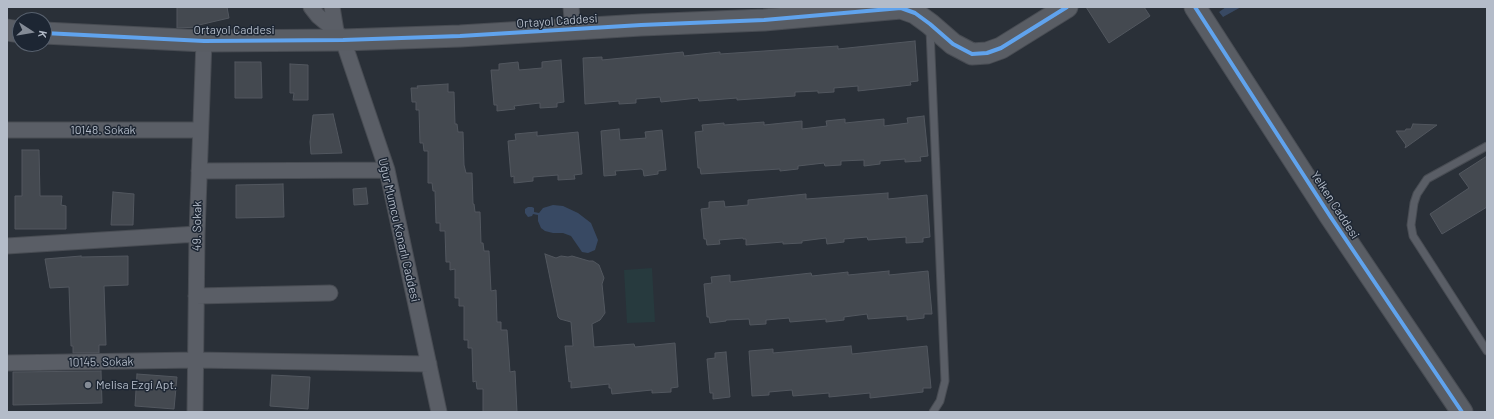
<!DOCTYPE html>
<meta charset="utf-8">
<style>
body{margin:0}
#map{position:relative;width:1494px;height:419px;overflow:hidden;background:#2a3038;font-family:Barlow,sans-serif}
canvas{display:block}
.frame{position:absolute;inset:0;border:8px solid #b4bcc9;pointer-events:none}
.north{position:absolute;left:12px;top:12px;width:40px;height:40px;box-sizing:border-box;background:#1d2633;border:1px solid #59626f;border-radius:50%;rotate:102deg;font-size:11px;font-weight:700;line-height:16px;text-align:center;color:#b4bcc9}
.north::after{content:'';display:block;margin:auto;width:14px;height:18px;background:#848b96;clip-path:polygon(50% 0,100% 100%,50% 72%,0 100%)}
</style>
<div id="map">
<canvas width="1494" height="419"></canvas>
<div class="frame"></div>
<div class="north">K</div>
</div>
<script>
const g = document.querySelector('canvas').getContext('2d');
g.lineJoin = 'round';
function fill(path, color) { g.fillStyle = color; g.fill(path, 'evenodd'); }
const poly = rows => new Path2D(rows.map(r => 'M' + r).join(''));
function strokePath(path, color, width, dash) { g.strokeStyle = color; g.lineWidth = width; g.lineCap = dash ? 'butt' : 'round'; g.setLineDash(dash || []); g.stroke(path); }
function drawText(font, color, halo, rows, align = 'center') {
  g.font = font + ' Barlow,sans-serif'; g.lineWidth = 3; g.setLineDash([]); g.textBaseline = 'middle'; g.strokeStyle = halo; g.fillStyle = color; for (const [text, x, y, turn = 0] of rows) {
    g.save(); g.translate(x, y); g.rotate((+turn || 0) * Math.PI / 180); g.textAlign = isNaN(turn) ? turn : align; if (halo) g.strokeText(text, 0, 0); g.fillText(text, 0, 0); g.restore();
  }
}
fill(poly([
 [652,268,655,322,627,323,624,270]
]), '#273a3e');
fill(poly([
 [1226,7,1241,7,1223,17,1219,12],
 [553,205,563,206,578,213,591,223,598,240,595,250,588,253,582,252,571,236,563,233,553,233,545,231,541,228,538,221,538,215,533,214,532,216,528,217,525,213,525,209,528,207,532,207,534,208,534,212,539,213,543,208]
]), '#384963');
const building = poly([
 [177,7,227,7,229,18,199,25,199,27,177,28,177,7],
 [1086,7,1144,7,1150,16,1109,43,1086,7],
 [915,41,918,81,910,82,911,85,858,91,858,86,834,88,834,92,818,93,818,91,795,92,795,96,737,100,737,98,699,101,698,98,661,102,660,97,636,99,636,103,619,104,619,101,585,104,583,58,602,57,602,60,683,52,684,56,720,52,720,54,838,46,838,49,915,41],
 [561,60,564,102,557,103,557,107,540,108,540,103,514,106,515,109,497,111,497,105,494,105,491,70,499,70,499,64,518,62,519,70,542,68,542,62,561,60],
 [235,62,261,62,262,98,235,98,235,62],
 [290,64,308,65,308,100,293,100,294,93,290,93,290,64],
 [448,84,448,92,454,92,455,124,457,124,458,132,463,132,464,165,466,173,472,173,473,204,474,204,475,212,480,212,481,243,483,243,484,251,489,251,491,291,496,290,497,322,501,322,501,330,507,330,510,372,515,371,517,412,483,412,483,389,477,389,476,381,473,382,472,348,468,348,468,340,464,340,464,306,459,306,459,298,455,298,455,269,450,270,450,262,446,262,445,231,440,231,440,223,436,223,435,191,433,191,432,183,428,183,428,151,424,151,423,143,420,143,419,110,416,110,416,102,412,102,411,88,418,88,417,86,448,84],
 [333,114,342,153,311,154,310,142,313,115,333,114],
 [924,116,928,156,920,157,921,161,905,162,905,159,880,161,880,164,864,166,864,160,841,161,841,165,825,166,824,163,798,166,798,169,780,171,780,169,701,174,700,168,698,168,695,132,703,131,702,125,724,123,724,125,764,122,764,125,802,121,802,129,827,126,826,121,845,119,845,123,884,119,884,126,908,123,907,118,924,116],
 [1413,124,1437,125,1405,148,1406,145,1396,131,1405,131,1406,129,1411,129,1413,124],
 [619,129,620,140,646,138,645,132,662,130,666,170,658,171,658,174,644,176,643,170,641,169,615,171,616,175,604,176,601,131,619,129],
 [537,132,537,136,578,132,582,174,574,175,575,179,558,180,558,175,533,177,533,181,514,183,514,176,511,177,508,141,516,140,515,134,537,132],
 [22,150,39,150,40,196,62,196,61,205,66,206,66,229,15,229,15,196,22,196,22,150],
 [1487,156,1487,207,1442,234,1430,214,1469,188,1459,174,1487,156],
 [283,184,284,217,236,218,236,185,283,184],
 [366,188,368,204,354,205,353,189,366,188],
 [113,192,134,194,133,225,111,225,113,192],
 [888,193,888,199,927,195,930,237,923,238,923,242,906,243,906,237,868,240,867,237,844,239,844,242,827,244,826,238,802,241,802,243,783,244,783,242,746,245,746,239,743,239,743,238,719,240,720,244,707,245,706,239,704,239,701,209,709,208,709,202,724,201,725,207,748,205,748,200,806,194,806,199,888,193],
 [545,254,556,258,561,256,568,257,572,256,589,261,593,261,599,265,604,278,602,284,605,313,600,320,592,324,594,347,634,344,635,347,675,343,678,387,671,388,671,392,652,393,652,390,612,394,611,388,609,388,609,384,571,388,571,381,569,382,565,346,573,346,571,322,560,319,558,317,545,254],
 [81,256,81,257,128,256,128,285,104,286,106,345,99,345,99,353,73,353,73,346,71,346,69,287,50,288,45,259,81,256],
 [889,271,889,275,928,271,932,314,924,314,924,318,907,320,907,316,868,319,867,314,844,317,844,320,826,322,826,319,790,322,789,318,766,320,766,324,750,325,749,319,726,320,726,321,710,323,709,317,707,317,704,284,712,283,711,277,730,275,730,282,811,273,812,276,848,272,848,275,889,271],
 [851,346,852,354,927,346,931,388,923,388,923,392,870,398,870,393,829,397,829,393,793,396,792,390,769,392,769,395,752,396,749,351,773,349,773,353,851,346],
 [726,352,730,397,713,399,713,393,710,393,707,359,715,358,715,353,726,352],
 [101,371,102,403,13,405,13,372,101,371],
 [137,374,177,377,174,409,135,406,137,374],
 [272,375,310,377,308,409,270,406,272,375]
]);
fill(building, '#444950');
strokePath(building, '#52575f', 1);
const lane = poly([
 [930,30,945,381,940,401,933,412],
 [1487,146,1427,179,1417,194,1414,203,1411,225,1413,236,1487,351]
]);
const street = poly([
 [311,7,318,16,336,31,343,40,387,170,439,412],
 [332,7,336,31],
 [571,7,573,29],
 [7,130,200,130],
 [199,171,387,170],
 [7,246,197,234],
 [196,296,330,293],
 [7,363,196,360,429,364],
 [195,412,197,234,204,41]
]);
const secondary = poly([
 [1195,7,1330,216,1462,412],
 [7,30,20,32],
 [44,33,204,41,343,40,460,36,641,25,764,20,901,8,915,13,930,24,953,44,972,54,987,53,1001,48,1067,7]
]);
strokePath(lane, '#484c53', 9);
strokePath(street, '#484c53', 17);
strokePath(secondary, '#484c53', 23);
strokePath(lane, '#5a5e66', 7);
strokePath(street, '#5a5e66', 15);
strokePath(secondary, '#595d64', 21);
strokePath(poly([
 [1195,7,1330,216,1462,412],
 [44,33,204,41,343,40,460,36,641,25,764,20,901,8,915,13,930,24,953,44,972,54,987,53,1001,48,1067,7]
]), '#60a3ed', 4);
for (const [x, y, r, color] of [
 [88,385,4,"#848b96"]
]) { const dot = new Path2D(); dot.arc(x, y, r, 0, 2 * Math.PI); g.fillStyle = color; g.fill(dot); strokePath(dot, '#1d2633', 1.5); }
drawText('12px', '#b4bcc9', '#1d2633', [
 ["Ortayol Caddesi",557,21,-4],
 ["Ortayol Caddesi",234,30],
 ["10148. Sokak",103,130],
 ["Yelken Caddesi",1335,205,57],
 ["49. Sokak",197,226,-89],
 ["Uğur Mumcu Konarlı Caddesi",399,230,77],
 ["10145. Sokak",101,362,-1]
]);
drawText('12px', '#b4bcc9', '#1d2633', [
 ["Melisa Ezgi Apt.",96,385]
], 'left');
</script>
